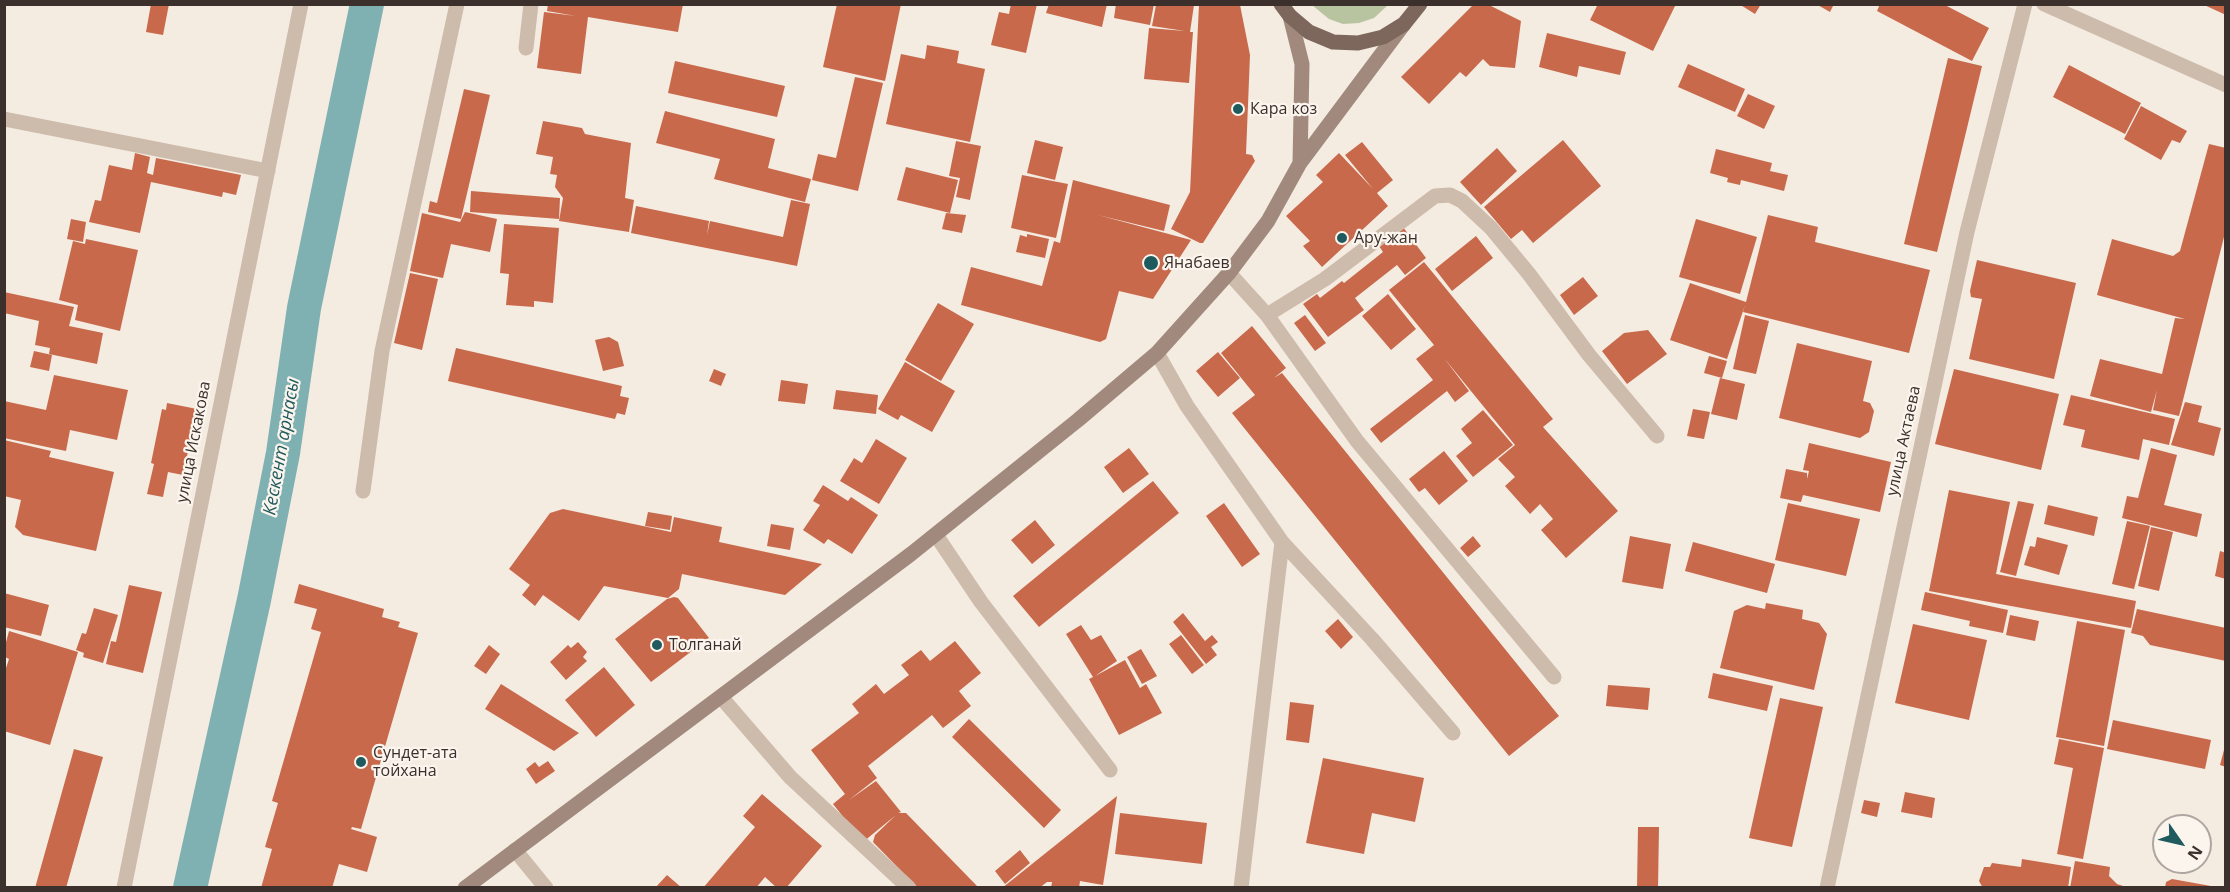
<!DOCTYPE html>
<meta charset="utf-8">
<style>
body{margin:0}
#map{position:relative;width:2230px;height:892px;overflow:hidden;background:#f4ebe1;font-family:"Open Sans",sans-serif}
canvas{display:block}
.frame{position:absolute;inset:0;border:6px solid #3b302b;pointer-events:none}
.north{position:absolute;left:2152px;top:814px;width:60px;height:60px;box-sizing:border-box;background:#fbf5ee;border:2px solid #aea6a0;border-radius:50%;rotate:124deg;font-size:16px;font-weight:700;line-height:24px;text-align:center;color:#3b302b}
.north::after{content:'';display:block;margin:auto;width:21px;height:27px;background:#1f5a5e;clip-path:polygon(50% 0,100% 100%,50% 72%,0 100%)}
</style>
<div id="map">
<canvas width="2230" height="892"></canvas>
<div class="frame"></div>
<div class="north">N</div>
</div>
<script>
const g = document.querySelector('canvas').getContext('2d');
g.lineJoin = 'round';
function fill(path, color) { g.fillStyle = color; g.fill(path, 'evenodd'); }
const poly = rows => new Path2D(rows.map(r => 'M' + r).join(''));
function strokePath(path, color, width, dash) { g.strokeStyle = color; g.lineWidth = width; g.lineCap = dash ? 'butt' : 'round'; g.setLineDash(dash || []); g.stroke(path); }
function drawText(font, color, halo, rows, align = 'center') {
  g.font = font + ' "Open Sans",sans-serif'; g.lineWidth = 4.5; g.setLineDash([]); g.textBaseline = 'middle'; g.strokeStyle = halo; g.fillStyle = color; for (const [text, x, y, turn = 0] of rows) {
    g.save(); g.translate(x, y); g.rotate((+turn || 0) * Math.PI / 180); g.textAlign = isNaN(turn) ? turn : align; if (halo) g.strokeText(text, 0, 0); g.fillText(text, 0, 0); g.restore();
  }
}
fill(poly([
 [1312,5,1388,5,1374,18,1359,23,1343,24,1329,19]
]), '#b8c4a0');
strokePath(poly([
 [190,888,254,600,283,453,304,308,367,4]
]), '#7fb0b2', 34);
fill(poly([
 [151,4,169,4,163,35,146,32],
 [548,4,683,4,678,32,588,17,581,74,537,68,544,12,576,16,547,11],
 [837,4,901,4,885,81,823,67],
 [1011,4,1037,4,1026,53,991,45,999,12,1009,14],
 [1049,4,1107,4,1102,27,1046,13],
 [1116,4,1154,4,1150,25,1114,18],
 [1474,4,1487,4,1521,21,1515,68,1490,66,1483,59,1466,77,1460,72,1429,104,1401,77],
 [1598,4,1676,4,1653,51,1590,20],
 [1739,4,1761,4,1755,14],
 [1816,4,1834,4,1830,12],
 [1880,4,1943,4,1989,28,1972,61,1877,11],
 [2202,4,2226,4,2226,15],
 [1156,5,1194,5,1190,32,1193,32,1189,83,1144,79,1149,28,1185,31,1152,26],
 [1199,5,1240,5,1250,55,1246,154,1252,155,1255,161,1203,243,1200,243,1171,229,1190,192],
 [1547,33,1626,52,1620,75,1579,66,1577,77,1539,67],
 [927,45,959,51,957,63,985,69,970,142,886,124,901,54,925,59],
 [1948,58,1982,66,1937,252,1904,244],
 [675,61,785,86,777,117,668,93],
 [1688,64,1745,89,1735,112,1678,87],
 [2069,65,2141,103,2125,134,2053,97],
 [855,77,883,83,858,191,812,180,818,154,836,158],
 [464,89,490,95,461,219,428,212,430,201,437,203],
 [1748,94,1775,106,1764,129,1737,116],
 [2141,106,2187,131,2180,143,2172,140,2161,160,2124,139],
 [665,111,775,139,768,168,811,179,805,202,714,179,720,159,656,143],
 [543,121,582,128,585,134,631,143,625,198,634,200,629,232,559,221,563,198,555,187,557,175,550,174,553,157,536,154],
 [1035,140,1063,147,1055,180,1027,173],
 [1563,140,1601,186,1533,243,1522,230,1511,239,1484,207],
 [956,141,981,146,970,200,956,197,960,178,949,176],
 [1362,142,1393,180,1377,193,1388,206,1322,267,1303,246,1310,241,1286,216,1323,182,1316,175,1339,153,1373,189,1345,155],
 [2209,144,2226,148,2226,229,2179,416,2153,410,2157,390,2151,412,2090,396,2100,359,2162,374,2175,318,2185,319,2097,295,2112,239,2173,256,2180,251],
 [1497,148,1517,171,1481,205,1460,182],
 [1716,149,1772,163,1770,171,1788,175,1784,191,1741,180,1740,185,1727,182,1728,178,1710,173],
 [135,153,150,157,147,173,153,175,156,158,241,175,236,195,223,192,222,197,151,182,140,233,89,222,95,200,101,201,109,165,132,170],
 [906,167,958,180,950,213,897,200],
 [1022,175,1068,184,1056,238,1011,228],
 [1073,180,1170,205,1164,231,1098,215,1191,240,1153,299,1119,291,1106,339,1100,342,961,305,971,267,1042,286,1054,241,1060,243],
 [471,191,560,198,559,219,470,212],
 [791,200,810,204,797,266,631,233,636,206,709,221,707,235,710,221,783,237],
 [465,212,497,219,490,252,451,244,443,278,410,271,422,213,460,222],
 [946,213,966,215,962,233,942,229],
 [1768,215,1818,227,1815,242,1930,270,1909,353,1743,312,1745,305,1727,359,1670,340,1690,283,1746,302],
 [71,219,86,222,83,242,67,239],
 [1696,219,1757,237,1740,294,1679,277],
 [504,224,559,228,553,303,534,301,534,307,506,305,509,274,500,273],
 [1403,227,1426,258,1405,275,1397,265,1355,298,1364,310,1328,337,1303,304,1317,294,1320,298,1342,281,1344,283,1383,252,1379,246],
 [1027,234,1049,239,1045,258,1016,252,1020,235,1027,237],
 [1476,236,1493,258,1452,291,1435,269],
 [86,239,138,250,120,331,75,320,78,305,59,300,73,241,85,244],
 [1977,260,2076,283,2054,379,1969,359,1982,299,1971,297,1970,291],
 [1424,262,1553,419,1543,427,1618,511,1566,558,1541,530,1553,519,1540,504,1530,514,1505,486,1515,477,1498,459,1515,445,1444,358,1469,391,1455,402,1447,391,1381,443,1370,429,1433,380,1416,359,1434,345,1389,290],
 [410,273,438,279,422,350,394,343],
 [1583,277,1598,296,1574,315,1560,295],
 [4,292,74,307,69,326,103,333,97,364,49,354,50,348,35,345,39,321,4,313],
 [1388,294,1416,329,1391,350,1362,316],
 [938,303,974,324,941,381,905,360],
 [1305,315,1326,343,1315,351,1294,323],
 [1745,315,1769,321,1756,374,1733,369],
 [1252,326,1286,368,1274,378,1282,373,1559,716,1509,756,1232,413,1255,395,1221,353],
 [1648,330,1667,354,1627,384,1602,351,1624,333],
 [609,337,618,342,624,366,603,371,595,340],
 [1797,343,1872,361,1863,401,1870,403,1874,411,1869,432,1860,438,1779,418],
 [456,348,622,386,620,396,629,398,625,415,617,413,615,419,448,381],
 [34,351,52,355,49,371,30,367],
 [1218,352,1240,378,1218,397,1196,371],
 [1709,356,1727,361,1722,378,1704,373],
 [905,362,955,391,932,432,901,415,898,420,878,409],
 [714,369,726,374,721,386,709,381],
 [1954,369,2059,394,2041,470,1935,444],
 [54,375,128,390,117,440,70,430,66,451,4,438,4,401,46,410],
 [1720,378,1745,384,1737,420,1711,414],
 [781,380,808,384,805,404,778,401],
 [836,390,878,395,876,414,833,409],
 [2071,395,2175,419,2169,445,2143,439,2139,460,2081,447,2085,430,2063,425],
 [2185,402,2202,406,2198,422,2221,428,2214,456,2171,445],
 [167,403,197,409,183,475,168,472,163,497,147,494,154,464,151,463,162,409,166,410],
 [1693,409,1710,412,1704,439,1687,436],
 [1483,410,1513,445,1473,477,1456,456,1472,443,1461,429],
 [876,439,907,458,879,504,840,481,854,458,862,463],
 [4,440,51,451,49,457,114,472,96,551,23,535,15,527,21,500,4,496],
 [1809,443,1891,462,1880,512,1803,495,1801,502,1780,498,1786,469,1807,473,1807,479,1809,471,1803,470],
 [1129,448,1149,474,1123,493,1104,467],
 [2151,448,2177,455,2164,505,2202,514,2197,537,2122,518,2127,496,2138,498],
 [1444,451,1468,481,1439,505,1425,488,1419,492,1409,479],
 [1153,481,1179,513,1039,627,1013,596],
 [823,485,848,501,851,497,878,515,852,554,828,539,824,544,803,530,820,505,813,501],
 [1949,490,2010,502,1996,574,2136,601,2131,628,1929,591],
 [2018,501,2034,504,2016,576,2000,572],
 [1224,503,1260,554,1242,567,1206,516],
 [1788,503,1860,519,1846,576,1775,560],
 [2048,505,2098,517,2094,536,2044,524],
 [563,509,671,532,674,517,722,527,719,542,822,564,785,595,682,574,679,589,668,598,604,586,579,621,543,595,535,606,522,595,530,585,509,569,550,513],
 [648,512,672,516,670,530,645,526],
 [1035,520,1055,545,1032,564,1011,540],
 [2127,521,2150,526,2134,589,2112,584],
 [771,524,794,528,790,550,767,546],
 [2151,527,2173,532,2159,591,2138,586],
 [1473,536,1481,546,1468,557,1460,548],
 [1630,536,1671,544,1663,589,1622,582],
 [2037,537,2068,545,2059,575,2024,565,2030,546,2035,547],
 [1693,542,1775,564,1767,593,1685,571],
 [2220,551,2226,553,2226,579,2215,576],
 [299,584,384,609,382,617,400,622,398,627,418,633,361,829,352,827,351,829,377,837,367,872,339,864,332,888,261,888,272,849,265,847,278,803,272,801,321,632,311,629,317,609,294,603],
 [129,585,162,592,143,673,106,664,111,641,116,642],
 [1925,592,2008,610,2003,633,1969,626,1970,621,1921,610],
 [4,593,49,605,41,636,4,627],
 [674,597,678,598,709,638,651,682,615,639,667,599],
 [1766,603,1803,610,1802,619,1819,623,1827,634,1814,690,1720,668,1734,611,1747,605,1765,609],
 [94,608,118,615,103,663,83,657,84,653,76,650,82,633,86,634],
 [2137,609,2226,628,2226,661,2150,645,2143,636,2131,633],
 [1183,613,1205,641,1212,635,1218,642,1211,647,1217,655,1206,664,1173,622],
 [2010,615,2039,621,2035,641,2006,635],
 [1338,619,1353,637,1341,649,1325,631],
 [2077,621,2125,630,2104,746,2056,737],
 [1913,624,1987,640,1969,720,1895,703],
 [1081,625,1091,640,1101,635,1117,661,1095,676,1125,660,1140,688,1146,684,1162,713,1119,735,1089,679,1093,677,1066,634],
 [9,631,78,652,50,745,4,731,4,674,9,659,5,657,5,646],
 [1181,635,1204,665,1192,674,1169,644],
 [955,641,981,673,959,691,971,706,943,728,932,715,868,766,877,778,849,800,876,781,901,812,898,813,906,813,977,886,918,888,873,842,875,835,896,815,863,842,833,804,845,794,811,750,859,713,852,704,876,684,884,694,909,675,901,665,921,650,930,661],
 [578,642,587,652,583,657,587,661,566,680,550,662,568,645,571,648],
 [489,645,500,654,486,674,474,666],
 [1141,649,1157,676,1142,684,1127,657],
 [604,667,635,705,596,737,565,700],
 [1713,673,1773,686,1767,711,1708,698],
 [501,684,579,733,554,751,485,709],
 [1608,685,1650,688,1648,710,1606,706],
 [1780,698,1823,707,1792,847,1749,838],
 [1290,702,1314,705,1309,743,1286,740],
 [969,719,1061,810,1044,828,952,737],
 [2113,720,2211,740,2205,769,2107,749],
 [2059,739,2104,748,2083,859,2057,854,2073,768,2054,764],
 [2225,746,2226,746,2226,767,2220,765],
 [74,749,103,757,66,888,35,888],
 [1323,758,1424,778,1415,822,1372,813,1364,854,1306,843],
 [548,761,555,771,536,784,526,769,535,762,539,767],
 [1905,792,1935,798,1932,818,1901,812],
 [762,794,822,846,786,888,777,888,765,877,756,888,703,888,755,827,743,816],
 [1117,796,1103,885,1080,881,1079,888,1051,888,1052,882,1047,882,1039,888,1002,888],
 [1864,800,1880,803,1877,817,1861,813],
 [1120,813,1207,823,1202,864,1115,854],
 [1638,827,1659,827,1658,888,1637,888],
 [1020,850,1030,863,1005,884,995,871],
 [2022,859,2071,867,2068,888,1983,888,1979,881,1984,867,1990,867,1992,863,2021,867],
 [2075,861,2110,867,2109,876,2117,884,2129,888,2070,888],
 [667,875,682,888,655,888],
 [2172,879,2211,886,2211,888,2165,888,2166,882]
]), '#c8694b');
strokePath(poly([
 [526,48,531,4]
]), '#cdbbac', 15);
strokePath(poly([
 [2044,4,2226,85],
 [4,119,268,171],
 [1229,273,1267,315,1357,441,1554,677],
 [1267,315,1325,279,1435,196,1450,195,1462,201,1491,228,1529,274,1589,355,1657,436],
 [1157,353,1187,406,1282,542,1372,639,1453,733],
 [363,491,382,351,457,4],
 [936,535,981,602,1110,770],
 [721,697,790,777,909,888],
 [515,850,546,888],
 [124,888,301,4],
 [1241,888,1282,542],
 [1827,888,1967,232,2025,4]
]), '#cdbbac', 15);
strokePath(poly([
 [1290,16,1302,64,1300,163],
 [465,888,911,554,1078,420,1157,353,1229,273,1268,221,1300,163,1404,24]
]), '#a18a7d', 15);
strokePath(poly([
 [1281,4,1290,16,1309,32,1333,42,1358,43,1383,37,1404,24,1420,4]
]), '#7d675c', 15);
for (const [x, y, r, color] of [
 [1238,109,6,"#1f5a5e"],
 [1342,238,6,"#1f5a5e"],
 [1151,263,8,"#1f5a5e"],
 [657,645,6,"#1f5a5e"],
 [361,762,6,"#1f5a5e"]
]) { const dot = new Path2D(); dot.arc(x, y, r, 0, 2 * Math.PI); g.fillStyle = color; g.fill(dot); strokePath(dot, '#fbf5ee', 2); }
drawText('16px', '#3b302b', '#fbf5ee', [
 ["Кара коз",1250,109],
 ["Ару-жан",1354,238],
 ["Янабаев",1164,263],
 ["Толганай",669,645],
 ["Сундет-ата",373,753],
 ["тойхана",373,771]
], 'left');
drawText('16px', '#3b302b', '#fbf5ee', [
 ["улица Актаева",1904,441,-78],
 ["улица Искакова",194,442,-79]
]);
drawText('italic 18px', '#1f5a5e', '#fbf5ee', [
 ["Кескент арнасы",282,447,-80]
]);
</script>
